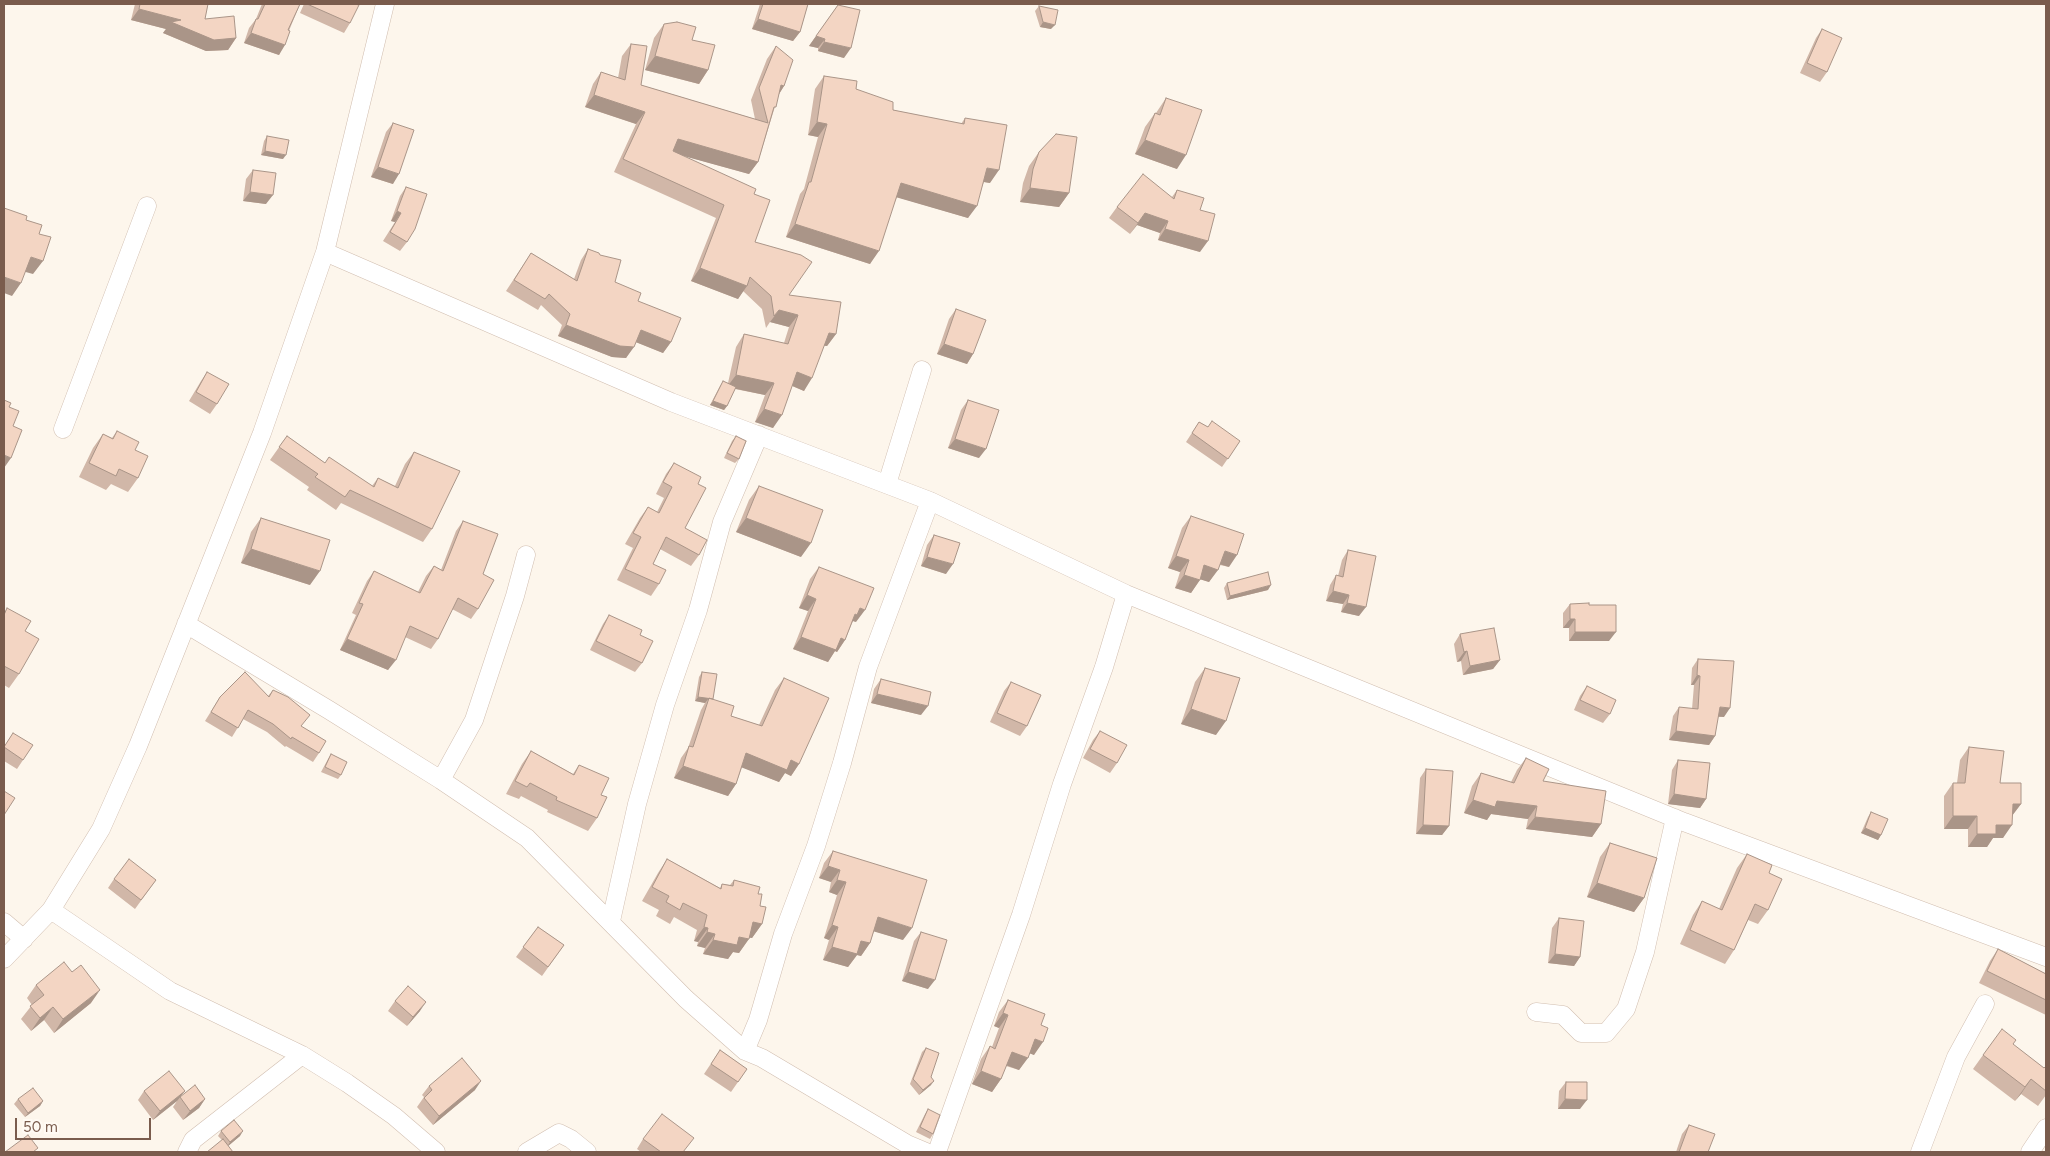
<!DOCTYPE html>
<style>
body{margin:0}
#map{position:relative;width:2050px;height:1156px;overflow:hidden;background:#fdf6ec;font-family:Figtree,sans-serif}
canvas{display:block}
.frame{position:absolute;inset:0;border:5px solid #7a5c4d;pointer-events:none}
.scale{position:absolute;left:15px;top:1118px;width:136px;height:22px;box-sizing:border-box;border:2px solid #7a5c4d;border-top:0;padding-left:6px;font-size:15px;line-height:18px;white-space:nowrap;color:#7a5c4d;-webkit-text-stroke:4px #fffaf3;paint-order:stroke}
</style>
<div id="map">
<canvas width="2050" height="1156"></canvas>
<div class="frame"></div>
<div class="scale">50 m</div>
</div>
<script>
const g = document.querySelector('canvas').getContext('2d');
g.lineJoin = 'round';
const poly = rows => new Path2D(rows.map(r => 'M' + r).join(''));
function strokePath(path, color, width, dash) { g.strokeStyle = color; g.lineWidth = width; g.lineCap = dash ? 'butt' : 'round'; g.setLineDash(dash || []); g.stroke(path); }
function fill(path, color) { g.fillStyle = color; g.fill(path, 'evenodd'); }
const minor = poly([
 [325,252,671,402,930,501,1126,594,1684,822,2046,957],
 [63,429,147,206],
 [887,484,922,370],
 [186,624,329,710,441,780,527,838,686,999,745,1051,762,1058,907,1144,926,1152],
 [441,780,474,720,515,596,526,555],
 [51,910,170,991,302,1055,347,1083,394,1116,436,1152],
 [611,921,637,804,665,705,698,610,722,522,759,435],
 [4,922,24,939],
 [4,959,51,910,101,829,138,746,262,433,325,252,385,4],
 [1536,1012,1563,1015,1581,1033,1606,1033,1626,1009,1645,952,1675,818],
 [745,1051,758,1020,783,934,816,846,842,763,868,667,930,501],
 [187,1152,193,1140,302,1055],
 [527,1152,559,1133,571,1139,587,1152],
 [937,1152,1021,915,1062,784,1104,667,1126,594],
 [1920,1152,1956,1057,1985,1004],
 [2030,1152,2046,1128]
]);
strokePath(minor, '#d1beb0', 19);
strokePath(minor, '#fff', 18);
fill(poly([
 [135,4,208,4,205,19,236,38,228,50,206,51,163,33,166,29,131,20],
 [262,4,300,4,279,55,244,43,249,28,256,19],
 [304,4,355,4,350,23,344,33,300,13],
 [760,4,808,4,800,32,793,41,752,29],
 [838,5,844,58,818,51,818,48,809,46],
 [1039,6,1051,29,1040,27,1035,11],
 [664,24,692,40,708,70,699,84,645,70,654,38],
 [1822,29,1827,72,1820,82,1800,73,1816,38],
 [631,44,641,85,755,119,751,100,767,59,776,46,784,86,779,94,773,113,758,162,749,174,681,155,754,194,755,242,789,295,836,334,827,346,824,346,804,391,792,386,773,428,755,422,765,395,735,389,727,406,724,410,710,405,720,386,723,381,728,383,736,347,744,334,784,343,789,327,770,322,766,328,762,309,743,291,738,299,691,281,716,218,614,172,636,124,585,107,593,84,601,72,618,78,622,56],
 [824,76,856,89,893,110,961,124,965,118,990,183,984,182,968,218,897,197,870,264,786,237,800,194,804,189,818,137,808,135,815,89],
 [1166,98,1177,169,1135,154,1145,127,1155,113,1156,113],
 [393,123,393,184,371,177,386,132],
 [267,136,283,159,261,155,264,141],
 [1039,152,1069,193,1059,207,1020,202,1023,183,1029,166],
 [253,170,266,204,243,201,246,179],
 [406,187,407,242,400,251,383,241,395,222,391,221,400,196],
 [1177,190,1200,210,1200,252,1158,240,1160,233,1137,225,1130,234,1109,218,1117,207,1172,197],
 [588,249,600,255,615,282,638,301,671,342,663,353,636,342,626,358,612,357,558,336,562,325,541,305,538,310,506,291,531,253,574,279,581,260],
 [956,309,973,354,967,364,937,354,949,319],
 [207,372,217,404,210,414,189,401,201,381],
 [968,400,979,458,948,448,961,410],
 [1199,422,1208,427,1240,441,1222,467,1186,442],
 [117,431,135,450,138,478,128,492,111,484,106,490,79,477,93,448,103,434,112,438],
 [287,436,325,463,372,486,378,478,395,486,405,464,414,452,432,529,423,542,341,503,336,510,307,490,309,487,270,460],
 [736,436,739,459,735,463,724,458,732,441],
 [674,463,698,484,685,528,699,555,691,566,660,549,653,564,659,584,651,596,617,580,633,548,625,544,640,518,648,507,657,512,664,498,656,494,666,474],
 [759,486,801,557,736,532,749,500],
 [1191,516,1229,567,1220,565,1209,582,1200,579,1191,593,1175,588,1180,572,1168,568,1182,528],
 [261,518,310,585,241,563,251,532],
 [463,521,483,574,478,609,471,619,452,609,438,639,431,649,405,637,388,670,340,650,356,615,352,613,367,581,374,571,418,592,426,576,434,566,441,570,456,531],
 [934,535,946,574,921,566,927,545],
 [1348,550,1359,616,1341,612,1343,604,1326,601,1330,585,1336,575,1338,576,1342,560],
 [819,567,856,622,853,621,845,640,837,652,835,651,828,662,793,649,808,611,799,608,810,579],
 [1227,583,1268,590,1227,600,1224,588],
 [1570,604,1589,605,1609,641,1569,641,1569,628,1563,628,1563,613],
 [7,608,19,674,9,688,4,685,4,613],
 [609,615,640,635,642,663,635,672,590,650,603,624],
 [1460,634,1500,660,1493,669,1463,675,1461,661,1457,662,1454,644],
 [1698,659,1724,717,1718,717,1715,736,1709,745,1669,740,1673,716,1679,707,1692,709,1694,685,1691,685,1692,668],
 [1205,668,1216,735,1181,724,1195,682],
 [702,672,713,699,731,716,759,725,775,690,784,678,799,764,791,776,785,773,779,782,742,767,736,784,728,796,674,778,681,758,688,748,701,710,705,703,695,701,699,677],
 [881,679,921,715,871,703,874,689],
 [1011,682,1027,726,1020,736,990,722,1004,691],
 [1587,686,1610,714,1603,723,1574,710,1580,696],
 [273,690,301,727,319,753,313,762,286,746,285,747,267,732,243,719,232,737,205,721,220,697,268,696],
 [1100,731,1117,763,1110,773,1083,758,1093,740],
 [13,733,23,760,17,769,4,761,4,747],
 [1969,747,2000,783,2021,804,2012,816,2003,838,1993,838,1987,847,1968,847,1968,829,1944,829,1944,796,1953,783,1957,783,1960,760],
 [531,751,573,774,579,765,601,795,597,818,588,831,547,812,548,810,521,796,519,799,506,794,522,764],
 [331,754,341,775,338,779,321,772,328,759],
 [1526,758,1543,781,1601,824,1592,837,1526,829,1528,819,1491,814,1487,820,1464,813,1472,786,1481,773,1511,782,1517,770],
 [1678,760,1706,799,1700,808,1668,804,1672,770],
 [1426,769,1449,826,1442,835,1416,834,1420,778],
 [1871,812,1881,835,1878,840,1861,833,1868,817],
 [1610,843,1644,898,1634,912,1587,897,1600,857],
 [833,851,903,940,874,931,870,943,861,956,857,955,848,967,823,960,829,940,824,938,837,895,829,892,831,882,819,878,824,863],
 [1747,854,1769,873,1768,910,1758,924,1748,920,1734,950,1725,964,1680,944,1693,915,1702,901,1719,909,1737,868],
 [667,859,720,888,722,884,730,885,734,880,758,894,762,924,752,938,749,938,739,953,733,952,728,959,703,954,705,948,697,946,698,942,694,941,697,930,674,917,670,924,656,916,659,910,642,901,658,873],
 [114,879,156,880,135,909,108,888],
 [1559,918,1580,957,1574,966,1548,963,1552,928],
 [538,927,564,945,542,976,516,957],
 [921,932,928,989,902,981,914,941],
 [1998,949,2046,974,2046,1015,1979,983,1990,961],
 [36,985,91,1003,54,1033,44,1020,31,1031,21,1019,32,1005,27,998],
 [1008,1000,1041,1025,1034,1055,1030,1053,1019,1070,1006,1066,1001,1079,992,1092,972,1084,981,1059,990,1046,992,1047,999,1028,994,1026,999,1012],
 [395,1001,420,1011,407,1026,388,1011],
 [2013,1045,2044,1068,2046,1066,2046,1095,2038,1106,2021,1094,2015,1101,1973,1069,1983,1055],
 [926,1048,931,1077,931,1085,919,1095,910,1084,922,1052],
 [720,1050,747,1069,731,1092,704,1074],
 [1566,1082,1580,1109,1558,1109,1559,1091],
 [429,1086,475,1090,433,1125,417,1107,424,1097,422,1095],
 [144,1091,185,1091,181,1096,205,1099,199,1108,183,1120,173,1107,177,1101,153,1120,138,1100],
 [18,1099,43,1101,40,1106,25,1117,14,1104],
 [928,1109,933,1134,930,1139,916,1132,925,1114],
 [1689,1125,1708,1152,1676,1152,1682,1134],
 [221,1131,240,1136,228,1146,218,1136],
 [643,1139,683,1152,641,1152,637,1149]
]), '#d1b7a8');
fill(poly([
 [139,9,181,20,236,38,228,50,206,51,163,33,166,29,131,20],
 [758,19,800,32,793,41,752,29],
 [1043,22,1055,25,1051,29,1040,27],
 [251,33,285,45,279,55,244,43],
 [816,36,825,39,818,48,809,46],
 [824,42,851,48,844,58,818,51],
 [655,56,708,70,699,84,645,70],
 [781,85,784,86,776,99],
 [594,95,645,112,636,124,585,107],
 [817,122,827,124,818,137,808,135],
 [678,139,758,162,749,174,669,152],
 [1145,140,1186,155,1177,169,1135,154],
 [265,151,286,155,283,159,261,155],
 [378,167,399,174,393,184,371,177],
 [987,168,999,170,990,183,978,181],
 [901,183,977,206,968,218,892,196],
 [1030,188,1069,193,1059,207,1020,202],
 [250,192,273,195,266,204,243,201],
 [397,211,401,213,395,222,391,221],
 [1145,213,1168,221,1160,233,1137,225,1130,234],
 [795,224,879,251,870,264,786,237],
 [1165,229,1208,241,1200,252,1158,240],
 [31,257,43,261,33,274,22,271],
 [700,268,747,286,738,299,691,281],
 [4,277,21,283,12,296,4,293],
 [779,310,798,315,789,327,770,322],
 [566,325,634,347,626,358,612,357,558,336],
 [641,330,671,342,663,353,633,341],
 [829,333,836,334,827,346,820,345],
 [944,344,973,354,967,364,937,354],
 [797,372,812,378,804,391,788,384],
 [736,375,774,383,765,395,727,387],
 [713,401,727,406,724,410,710,405],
 [764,409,782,415,773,428,755,422],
 [955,439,986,449,979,458,948,448],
 [4,455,11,458,4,468],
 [746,518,811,543,801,557,736,532],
 [251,549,320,571,310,585,241,563],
 [1225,551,1237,555,1229,567,1216,563],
 [1176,556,1189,560,1180,572,1168,568],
 [927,557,953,564,946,574,921,566],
 [1204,565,1218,570,1209,582,1196,578],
 [1184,575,1200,580,1191,593,1175,588],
 [1271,585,1268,590,1227,600,1230,596],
 [1333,591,1349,595,1343,604,1326,601],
 [807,595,816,599,808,611,799,608],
 [1347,603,1366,607,1359,616,1341,612],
 [860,608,865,610,856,622,853,621,847,626],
 [1570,619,1575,619,1569,628,1563,628],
 [1575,632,1616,632,1609,641,1569,641],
 [801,637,841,638,845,640,837,652,835,651,828,662,793,649],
 [347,639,396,660,388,670,340,650],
 [1467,651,1461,661,1457,662,1464,652],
 [1500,660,1493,669,1463,675,1470,666],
 [1697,675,1700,676,1694,685,1691,685],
 [877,694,928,706,921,715,871,703],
 [698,697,709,698,705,703,695,701],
 [1720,707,1730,708,1724,717,1713,716],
 [1191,709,1226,721,1216,735,1181,724],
 [1676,731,1715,736,1709,745,1669,740],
 [746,753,791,760,799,764,791,776,785,773,779,782,738,766],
 [683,766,736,784,728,796,674,778],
 [1674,794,1706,799,1700,808,1668,804],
 [1473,800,1497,801,1537,806,1528,819,1491,814,1487,820,1464,813],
 [2013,804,2021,804,2011,817],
 [1953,816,1977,816,1968,829,1944,829],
 [1535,817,1601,824,1592,837,1526,829],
 [1423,825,1449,826,1442,835,1416,834],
 [1996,825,2012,825,2003,838,1993,838,1987,847,1968,847,1977,834],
 [1865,828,1881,835,1878,840,1861,833],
 [828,866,840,870,831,882,819,878],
 [837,880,846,882,837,895,829,892],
 [1597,883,1644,898,1634,912,1587,897],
 [878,917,912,928,903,940,869,930],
 [753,922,762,924,752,938,743,936],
 [832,925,838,927,829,940,824,938],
 [704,927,708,928,698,942,694,941],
 [707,932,715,934,705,948,697,946],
 [739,937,749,939,739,953,733,952,728,959,703,954,713,940],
 [861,941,870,943,861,956,857,955,848,967,823,960,832,947],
 [1555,954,1580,957,1574,966,1548,963],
 [908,972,935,980,928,989,902,981],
 [100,990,91,1003,54,1033,63,1019],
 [426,1002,420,1011,407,1026,413,1017],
 [53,1007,44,1020,31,1031,40,1018],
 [1003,1013,1008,1015,999,1028,994,1026],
 [1035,1039,1043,1042,1034,1055,1026,1052],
 [1012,1052,1028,1058,1019,1070,1003,1064],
 [981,1071,1001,1079,992,1092,972,1084],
 [2031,1079,2021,1094,2015,1101,2025,1087],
 [481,1081,475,1090,433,1125,439,1116],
 [934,1081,931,1085,919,1095,923,1090],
 [185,1091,177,1101,153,1120,160,1111],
 [205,1099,199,1108,183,1120,190,1111],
 [1565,1099,1587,1100,1580,1109,1558,1109],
 [43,1101,40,1106,25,1117,28,1113],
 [243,1131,240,1136,227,1147,230,1142]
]), '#aa9588');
const building = poly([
 [140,4,208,4,205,19,234,16,236,38,214,40,171,22,181,20,139,9,140,4],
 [265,4,300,4,288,30,290,31,285,45,251,33,256,19,258,19,265,4],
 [307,4,355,4,359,5,350,23,307,4],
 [763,4,808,4,800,32,758,19,763,4],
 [838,5,860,10,851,48,824,42,825,39,816,36,838,5],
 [1039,6,1058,10,1055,25,1043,22,1039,6],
 [677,22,696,27,692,40,715,45,708,70,655,56,664,24,677,22],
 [1822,29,1842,38,1827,72,1807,63,1822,29],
 [631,44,647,46,641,85,768,123,759,88,776,46,793,60,784,86,781,85,776,107,774,107,758,162,678,139,673,151,756,189,754,194,770,200,755,242,801,255,812,262,789,295,841,302,836,334,829,333,812,378,797,372,782,415,764,409,774,383,736,375,744,334,788,344,798,315,779,310,774,316,771,296,750,277,747,286,700,268,724,205,623,159,645,112,594,95,601,72,625,80,631,44],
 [824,76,857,81,856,89,893,102,893,110,964,124,965,118,1007,125,999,170,987,168,977,206,901,183,879,251,795,224,809,182,811,182,827,124,817,122,824,76],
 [1166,98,1202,110,1186,155,1145,140,1155,113,1160,115,1166,98],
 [393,123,414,130,399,174,378,167,393,123],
 [1056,134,1077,137,1069,193,1030,188,1033,169,1039,152,1056,134],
 [267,136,289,140,286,155,265,151,267,136],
 [253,170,276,173,273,195,250,192,253,170],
 [1143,174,1174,199,1177,190,1204,198,1200,210,1215,214,1208,241,1165,229,1168,221,1145,213,1138,223,1117,207,1143,174],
 [406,187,427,194,415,229,407,242,390,232,401,213,397,211,406,187],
 [4,208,27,216,26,220,42,225,39,234,51,237,43,261,31,257,21,283,4,277,4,208],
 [588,249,599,253,600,255,621,260,615,282,641,293,638,301,681,318,671,342,641,330,634,347,620,346,566,325,570,314,549,294,545,299,514,280,531,253,577,281,588,249],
 [956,309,986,320,973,354,944,344,956,309],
 [207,372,229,384,217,404,196,392,207,372],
 [723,381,736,387,727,406,713,401,723,381],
 [4,400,11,403,9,407,19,411,13,426,22,430,11,458,4,455,4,400],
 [968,400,999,410,986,449,955,439,968,400],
 [1212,421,1240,441,1228,459,1192,433,1199,422,1208,427,1212,421],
 [117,431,139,442,135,450,148,456,138,478,119,469,116,476,89,463,103,434,113,439,117,431],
 [287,436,325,463,329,457,374,487,378,478,398,488,414,452,460,471,432,529,350,490,345,497,315,477,318,474,279,447,287,436],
 [736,436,746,441,739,459,727,453,736,436],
 [674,463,701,477,698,484,706,488,685,528,707,540,699,555,666,537,653,564,666,570,659,584,625,569,641,537,633,533,648,507,659,513,672,487,663,482,674,463],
 [759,486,823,510,811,543,746,518,759,486],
 [1191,516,1244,534,1237,555,1225,551,1218,570,1204,565,1200,580,1184,575,1189,560,1176,556,1191,516],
 [261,518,330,540,320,571,251,549,261,518],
 [463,521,498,534,483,574,494,580,478,609,458,598,438,639,410,626,396,660,347,639,363,604,359,603,374,571,420,593,434,566,443,571,463,521],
 [934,535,960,543,953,564,927,557,934,535],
 [1348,550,1376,556,1366,607,1347,603,1349,595,1333,591,1336,575,1343,577,1348,550],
 [819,567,874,588,865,610,860,608,857,615,855,614,845,640,841,638,836,650,801,637,816,599,807,595,819,567],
 [1268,572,1271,585,1230,596,1227,583,1268,572],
 [1589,603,1589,605,1616,605,1616,632,1575,632,1575,619,1570,619,1570,604,1589,603],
 [7,608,31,621,25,631,39,639,19,674,4,666,4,615,7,608],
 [609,615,642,630,640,635,653,641,642,663,596,641,609,615],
 [1494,628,1500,660,1470,666,1467,651,1464,652,1460,634,1494,628],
 [1698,659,1734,661,1730,708,1720,707,1715,736,1676,731,1679,707,1698,709,1700,676,1697,675,1698,659],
 [1205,668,1240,678,1226,721,1191,709,1205,668],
 [245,672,269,697,273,690,288,697,310,715,301,726,326,741,319,753,292,737,291,739,273,724,248,710,238,728,211,712,220,697,245,672],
 [702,672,717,674,713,699,698,697,702,672],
 [784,678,829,698,799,764,791,760,787,770,746,753,736,784,683,766,689,746,693,747,709,698,734,706,731,716,762,726,784,678],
 [881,679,931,692,928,706,877,694,881,679],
 [1011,682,1041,695,1027,726,997,713,1011,682],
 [1587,686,1616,700,1610,714,1580,700,1587,686],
 [1100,731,1127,745,1117,763,1090,749,1100,731],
 [13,733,33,745,23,760,4,747,13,733],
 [1969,747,2004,751,2000,783,2021,783,2021,804,2013,804,2012,825,1996,825,1996,834,1977,834,1977,816,1953,816,1953,783,1965,783,1969,747],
 [531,751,574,775,579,765,609,778,601,795,607,797,597,818,556,800,557,797,530,783,527,787,515,781,531,751],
 [331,754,347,762,341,775,325,767,331,754],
 [1526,758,1549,769,1543,781,1606,791,1601,824,1535,817,1537,806,1497,801,1495,807,1473,800,1481,773,1514,783,1526,758],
 [1678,760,1710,763,1706,799,1674,794,1678,760],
 [1426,769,1453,771,1449,826,1423,825,1426,769],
 [4,791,15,798,4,815,4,791],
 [1871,812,1888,819,1881,835,1865,828,1871,812],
 [1610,843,1657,858,1644,898,1597,883,1610,843],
 [833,851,927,880,912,928,878,917,870,943,861,941,857,954,832,947,838,927,832,925,846,882,837,880,840,870,828,866,833,851],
 [1747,854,1772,865,1769,873,1782,879,1768,910,1755,904,1734,950,1690,930,1702,901,1722,910,1747,854],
 [129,859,156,880,141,900,114,879,129,859],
 [667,859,721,889,722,884,733,886,734,880,760,887,758,894,762,894,760,906,766,907,762,924,753,922,749,939,739,937,737,945,713,940,715,934,707,932,708,928,704,927,707,915,683,903,680,910,666,902,669,896,652,887,667,859],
 [1559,918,1584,921,1580,957,1555,954,1559,918],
 [538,927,564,945,548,967,523,947,538,927],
 [921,932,947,940,935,980,908,972,921,932],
 [1998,949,2046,974,2046,1000,1987,971,1998,949],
 [64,962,72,972,81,965,100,990,63,1019,53,1007,40,1018,30,1006,44,995,36,985,64,962],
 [408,986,426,1002,413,1017,395,1001,408,986],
 [1008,1000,1045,1014,1041,1025,1048,1028,1043,1042,1035,1039,1028,1058,1012,1052,1001,1079,981,1071,990,1046,995,1049,1008,1015,1003,1013,1008,1000],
 [2002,1029,2016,1040,2013,1044,2044,1068,2046,1066,2046,1091,2031,1079,2025,1087,1983,1055,2002,1029],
 [926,1048,939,1053,931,1077,934,1081,923,1090,913,1079,926,1048],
 [720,1050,747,1069,738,1082,711,1064,720,1050],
 [462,1058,481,1081,439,1116,424,1098,432,1090,429,1086,462,1058],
 [169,1071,185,1091,160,1111,144,1091,169,1071],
 [1566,1082,1587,1082,1587,1100,1565,1099,1566,1082],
 [195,1085,205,1099,190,1111,180,1097,195,1085],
 [33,1088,43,1101,28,1113,18,1099,33,1088],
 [928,1109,940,1115,933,1134,920,1127,928,1109],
 [662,1114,694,1138,683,1152,661,1152,643,1139,662,1114],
 [234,1120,243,1131,230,1142,221,1131,234,1120],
 [1689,1125,1715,1134,1708,1152,1679,1152,1689,1125],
 [28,1135,38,1148,33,1152,5,1152,28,1135],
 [223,1139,233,1152,207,1152,223,1139]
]);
fill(building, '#f3d5c3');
strokePath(building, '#aa9588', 1);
</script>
